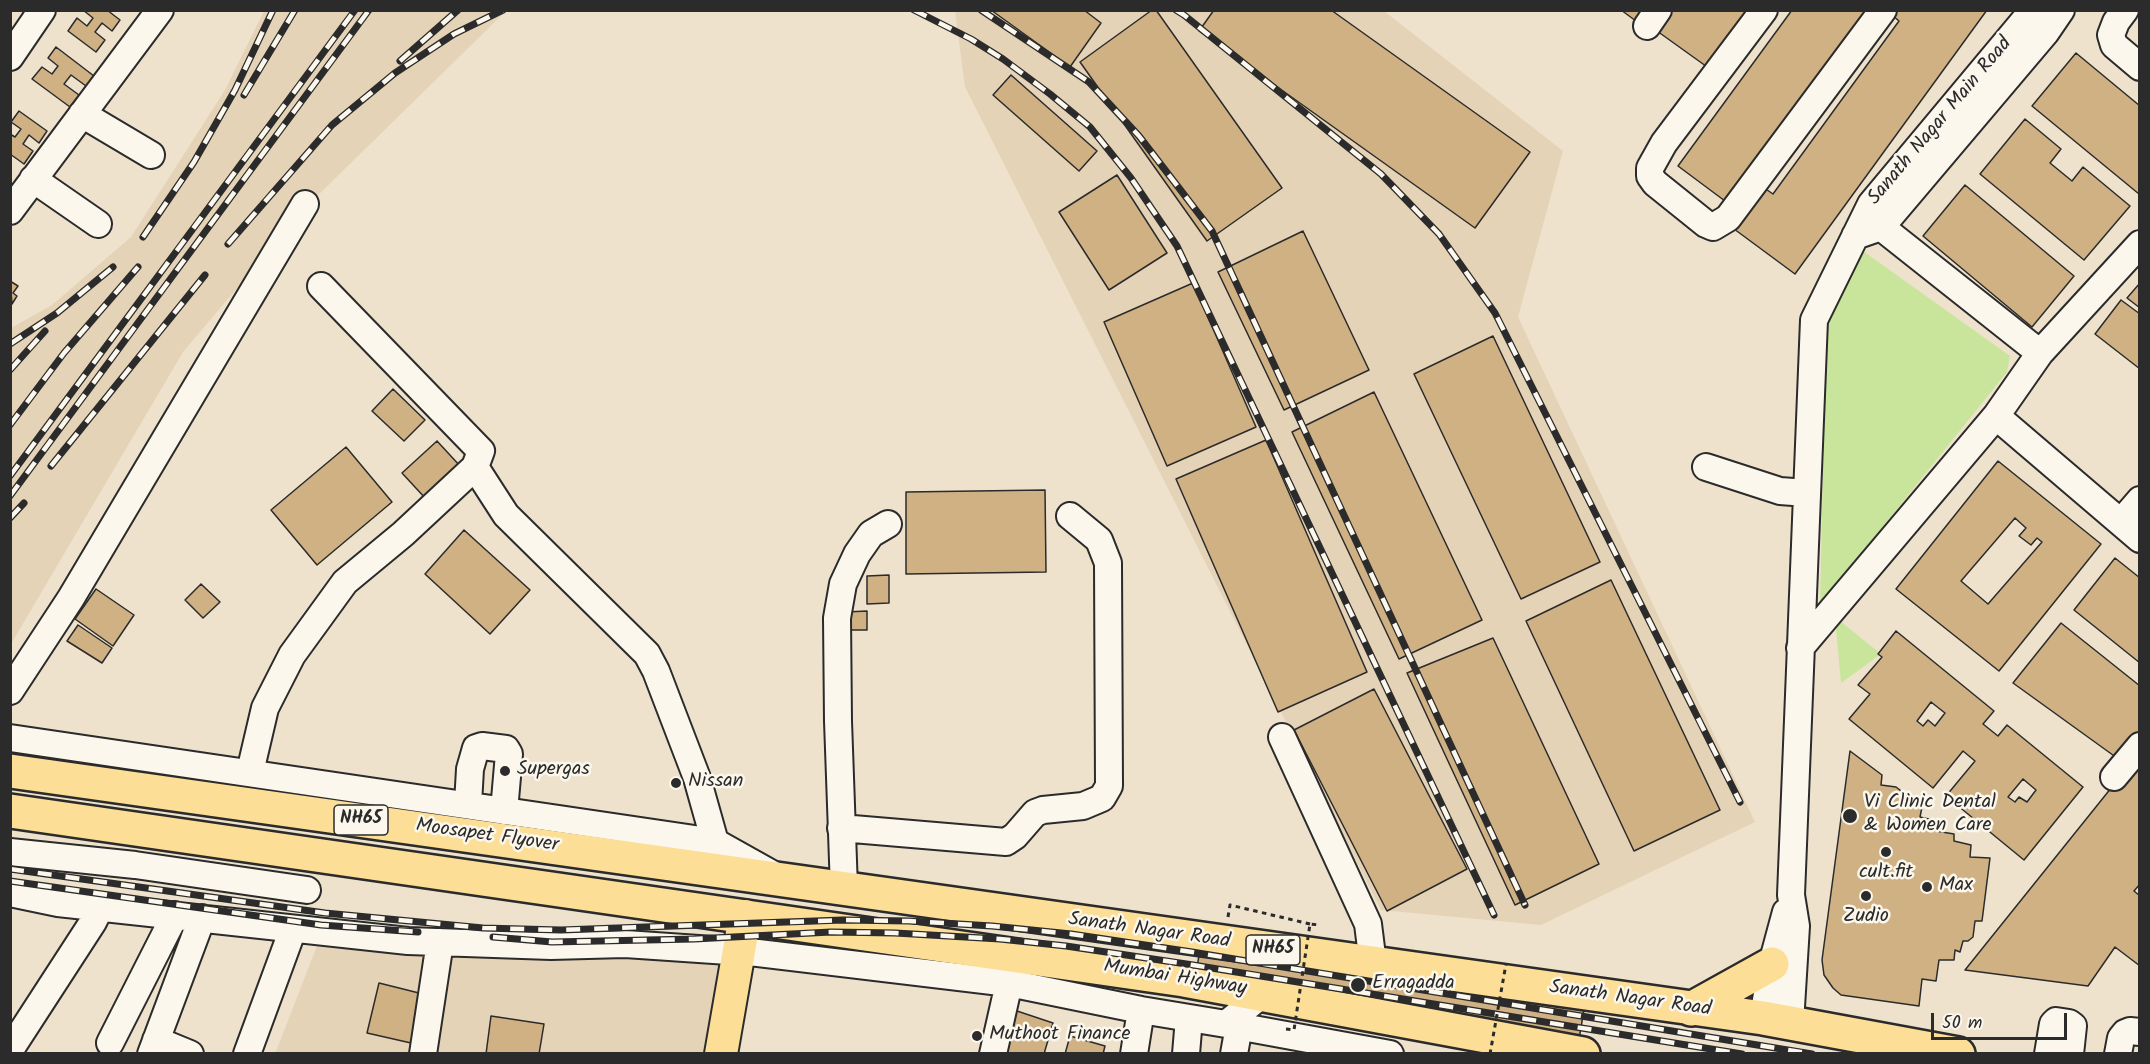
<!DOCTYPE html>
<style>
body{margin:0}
#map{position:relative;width:2150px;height:1064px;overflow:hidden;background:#eee2cd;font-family:Kalam,sans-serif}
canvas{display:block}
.frame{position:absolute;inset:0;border:12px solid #2b2b2b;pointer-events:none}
.scale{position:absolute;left:1931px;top:1013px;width:136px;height:27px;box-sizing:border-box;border:3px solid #2b2b2b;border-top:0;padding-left:8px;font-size:18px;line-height:21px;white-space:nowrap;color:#2b2b2b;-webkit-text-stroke:4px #fbf7ec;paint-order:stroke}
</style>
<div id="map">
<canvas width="2150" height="1064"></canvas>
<div class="frame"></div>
<div class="scale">50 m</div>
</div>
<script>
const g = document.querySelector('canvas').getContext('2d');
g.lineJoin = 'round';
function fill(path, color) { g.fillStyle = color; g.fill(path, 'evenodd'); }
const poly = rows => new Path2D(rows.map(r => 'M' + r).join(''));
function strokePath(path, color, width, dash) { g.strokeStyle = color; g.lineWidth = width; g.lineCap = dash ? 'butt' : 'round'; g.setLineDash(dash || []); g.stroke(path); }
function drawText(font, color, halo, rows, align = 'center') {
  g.font = font + ' Kalam,sans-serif'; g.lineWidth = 5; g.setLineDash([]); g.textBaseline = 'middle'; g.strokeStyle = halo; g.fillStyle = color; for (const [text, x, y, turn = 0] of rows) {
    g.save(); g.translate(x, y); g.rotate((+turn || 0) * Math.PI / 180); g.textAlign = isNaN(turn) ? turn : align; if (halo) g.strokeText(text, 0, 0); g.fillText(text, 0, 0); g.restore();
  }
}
fill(poly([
 [264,11,506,11,306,207,183,352,11,644,11,328,52,305,131,237,225,90],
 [955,11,1384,11,1563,151,1518,317,1755,822,1541,925,1381,910,965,87],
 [327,920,732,957,717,1053,275,1054]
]), '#e5d3b7');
fill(poly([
 [1856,246,2010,356,2007,372,1820,605,1826,329],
 [1835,617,1881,654,1841,683]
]), '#c9e59c');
const building = poly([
 [83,10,107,10,120,20,112,31,102,23,95,32,105,40,96,52,68,31,77,18,87,26,93,18,83,10],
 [991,10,1084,10,1101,23,1070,67,991,10],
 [1152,10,1156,10,1282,188,1207,241,1080,62,1152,10],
 [1214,10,1331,10,1530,152,1475,228,1199,31,1214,10],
 [1621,10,1650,10,1640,24,1621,10],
 [1672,10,1752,10,1710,69,1657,31,1672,10],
 [1792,10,1872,10,1729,204,1678,166,1792,10],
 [1987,10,1795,274,1730,226,1760,185,1773,194,1899,21,1886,10,1987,10],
 [56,47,94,76,86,86,71,75,64,84,79,95,70,107,32,79,42,67,52,74,58,66,48,58,56,47],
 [2076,53,2140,106,2139,194,2032,106,2076,53],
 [1011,75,1097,151,1079,171,993,95,1011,75],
 [19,111,47,131,39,143,29,135,23,144,33,151,24,164,10,154,10,134,15,137,21,129,11,122,19,111],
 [2025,119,2061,149,2050,163,2072,181,2083,167,2130,206,2084,260,1980,174,2025,119],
 [1117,175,1167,253,1109,290,1059,212,1117,175],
 [1965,185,2074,276,2032,327,1923,236,1965,185],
 [1303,231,1369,370,1284,410,1218,272,1303,231],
 [10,281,18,286,13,293,17,296,12,304,10,281],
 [1193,283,1256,427,1167,466,1104,322,1193,283],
 [2140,283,2140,308,2127,298,2140,283],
 [2121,300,2140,314,2140,369,2095,334,2121,300],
 [1493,336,1600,562,1521,599,1414,374,1493,336],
 [393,389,425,420,404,441,372,411,393,389],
 [1374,392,1482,620,1399,659,1292,432,1374,392],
 [1266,440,1367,672,1278,712,1176,479,1266,440],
 [437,441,461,467,426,499,402,473,437,441],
 [346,447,392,502,317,565,271,510,346,447],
 [1998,461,2101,544,1999,671,1896,589,1998,461],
 [2015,518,2026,528,2019,536,2031,545,2037,538,2042,542,1988,604,1961,581,2015,518],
 [1045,490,1046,572,906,574,906,492,1045,490],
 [464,530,530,590,490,634,425,574,464,530],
 [2115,558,2140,578,2140,663,2074,610,2115,558],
 [889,575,889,603,867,604,867,576,889,575],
 [1611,580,1720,810,1634,851,1526,621,1611,580],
 [201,584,220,602,203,618,185,600,201,584],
 [96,589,134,615,113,646,75,619,96,589],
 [867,611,867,630,846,630,846,612,867,611],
 [2061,623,2140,686,2140,731,2117,758,2013,683,2061,623],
 [78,625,112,648,102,663,67,641,78,625],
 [1896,631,1994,711,1983,724,1998,736,2007,725,2083,787,2024,860,1946,796,1975,761,1963,751,1933,788,1849,719,1870,694,1858,685,1882,657,1878,654,1896,631],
 [1931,702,1945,713,1935,726,1928,720,1923,726,1917,721,1931,702],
 [2023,779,2036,790,2027,802,2019,797,2015,802,2008,797,2023,779],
 [1493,638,1599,864,1515,905,1407,673,1493,638],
 [1374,689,1467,869,1387,911,1294,730,1374,689],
 [1850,751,1882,775,1881,785,1896,787,1922,807,1920,817,1933,820,1930,830,1954,834,1954,841,1971,845,1970,857,1990,858,1982,921,1975,921,1973,937,1968,941,1963,941,1960,952,1955,950,1954,960,1939,960,1936,981,1922,979,1919,1006,1841,995,1833,988,1824,975,1822,960,1850,751],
 [2140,752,2140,884,2134,891,2140,896,2140,966,2115,947,2088,986,1965,970,2140,752],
 [1203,932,1587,992,1577,1051,1193,991,1203,932],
 [379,983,423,994,411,1043,367,1033,379,983],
 [1014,1010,1053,1023,1044,1054,1000,1054,1014,1010],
 [491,1016,544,1024,539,1054,486,1054,491,1016],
 [1070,1036,1105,1046,1103,1054,1065,1054,1070,1036]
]);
fill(building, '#d0b184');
strokePath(building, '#2b2b2b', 1.5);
const minor = poly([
 [1764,10,1664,143,1650,168,1650,176,1655,183,1706,224,1713,227,1728,218,1883,10],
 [2125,10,2116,22,2111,35,2114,45,2140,67],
 [1647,26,1658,10],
 [10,57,42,10],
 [82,114,151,155],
 [33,179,98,224],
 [10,211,160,10],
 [1881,227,2040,353],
 [1855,236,1881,227,2046,32,2061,10],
 [1996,416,2140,539],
 [475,467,506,515,647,654,656,671,697,778,715,842],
 [1706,467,1780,491,1807,493],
 [2121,522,2140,500],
 [1800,648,1996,416,2040,353,2140,244],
 [10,691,71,598,305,204],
 [1282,737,1368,924,1373,964],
 [10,738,715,842,774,875],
 [250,772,265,708,292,655,345,582,403,534,475,467,481,451,321,286],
 [2114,777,2140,746],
 [468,804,470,769,476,748,482,746,506,749,509,754,504,811],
 [841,828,1006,842,1015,836,1035,813,1043,810,1083,806,1102,798,1109,786,1108,563,1099,540,1070,516],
 [10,852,135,865,307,890],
 [844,889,838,721,837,618,843,584,857,554,871,534,888,524],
 [10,893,58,903,408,941,551,946,625,944,758,953,1009,983,1141,1010,1226,1024,1264,993],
 [1763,1018,1772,964,1786,912],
 [1790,1023,1796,926,1791,895,1814,320,1871,204,2033,10],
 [1226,1024,1390,1054],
 [156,1040,190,1054],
 [110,1043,175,915],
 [10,1050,93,922,101,906],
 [151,1054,202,918],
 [247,1054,293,929],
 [423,1054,440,942],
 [993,1054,1009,983],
 [1134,1054,1141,1010],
 [1186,1054,1189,1018],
 [1234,1054,1239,1026],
 [2048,1054,2053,1024,2056,1021,2069,1023,2073,1026,2070,1054],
 [2118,1054,2121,1038,2125,1033,2130,1031,2140,1032]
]);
const major = poly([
 [721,1054,745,916]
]);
const highway = poly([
 [10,771,1763,1018,1958,1054],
 [10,811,1184,980,1583,1054],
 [1691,1009,1772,964]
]);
strokePath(minor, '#2b2b2b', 30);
strokePath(major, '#2b2b2b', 36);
strokePath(highway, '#2b2b2b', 38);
strokePath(poly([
 [1228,917,1230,905,1310,924]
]), '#2b2b2b', 3, [4.5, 4.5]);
strokePath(minor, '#fbf7ec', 26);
strokePath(major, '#fcde96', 32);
strokePath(highway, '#fcde96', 33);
const rail = poly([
 [914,10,971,39,1003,59,1050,94,1090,127,1131,178,1177,246,1494,915],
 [981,10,1089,82,1139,136,1212,231,1525,905],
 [1176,10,1184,15,1381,174,1439,234,1495,313,1740,802],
 [400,61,458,10],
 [244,95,295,10],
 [143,237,194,162,235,90,273,10],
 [228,244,332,125,395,73,454,34,503,10],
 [10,344,57,313,113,267],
 [10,370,45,331],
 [10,425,64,353,138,267],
 [51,466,205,275],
 [10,476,355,10],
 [10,496,369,10],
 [10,518,24,503],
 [10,869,325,913,483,928,561,930,843,920,909,921,992,926,1071,934,1192,952,1812,1054],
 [10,881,321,925,418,932],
 [493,937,552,942,694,939,831,932,895,933,1000,939,1066,946,1193,965,1742,1054]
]);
strokePath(rail, '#2b2b2b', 7);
strokePath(rail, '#fbf7ec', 4.5, [14]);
strokePath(poly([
 [1286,1029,1294,1030,1310,924,1320,925],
 [1490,1054,1506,964]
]), '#2b2b2b', 3, [4.5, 4.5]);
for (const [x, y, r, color] of [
 [505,771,6,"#2b2b2b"],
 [676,783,6,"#2b2b2b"],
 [1850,816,8,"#2b2b2b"],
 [1886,852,6,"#2b2b2b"],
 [1927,887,6,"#2b2b2b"],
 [1866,896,6,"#2b2b2b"],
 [1358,985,8,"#2b2b2b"],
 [977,1036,6,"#2b2b2b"]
]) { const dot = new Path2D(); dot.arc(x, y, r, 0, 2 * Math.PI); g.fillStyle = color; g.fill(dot); strokePath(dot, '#fbf7ec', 2); }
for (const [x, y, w] of [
 [361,820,54],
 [1273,950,54]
]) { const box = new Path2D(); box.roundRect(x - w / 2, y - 15, w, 30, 4.5); g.fillStyle = '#fbf7ec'; g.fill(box); strokePath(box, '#2b2b2b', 1.5); }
drawText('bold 18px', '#2b2b2b', null, [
 ["NH65",361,820],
 ["NH65",1273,950]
]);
drawText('20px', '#2b2b2b', '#fbf7ec', [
 ["Sanath Nagar Main Road",1941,122,-50],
 ["Moosapet Flyover",487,837,8],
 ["Sanath Nagar Road",1149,932,8],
 ["Mumbai Highway",1175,979,9],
 ["Sanath Nagar Road",1630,1000,8]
]);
drawText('20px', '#2b2b2b', '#fbf7ec', [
 ["Supergas",517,771],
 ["Nissan",688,783],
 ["Vi Clinic Dental",1864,804],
 ["& Women Care",1864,827],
 ["cult.fit",1886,874,"center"],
 ["Max",1939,887],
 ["Zudio",1866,918,"center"],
 ["Erragadda",1372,985],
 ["Muthoot Finance",989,1036]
], 'left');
</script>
